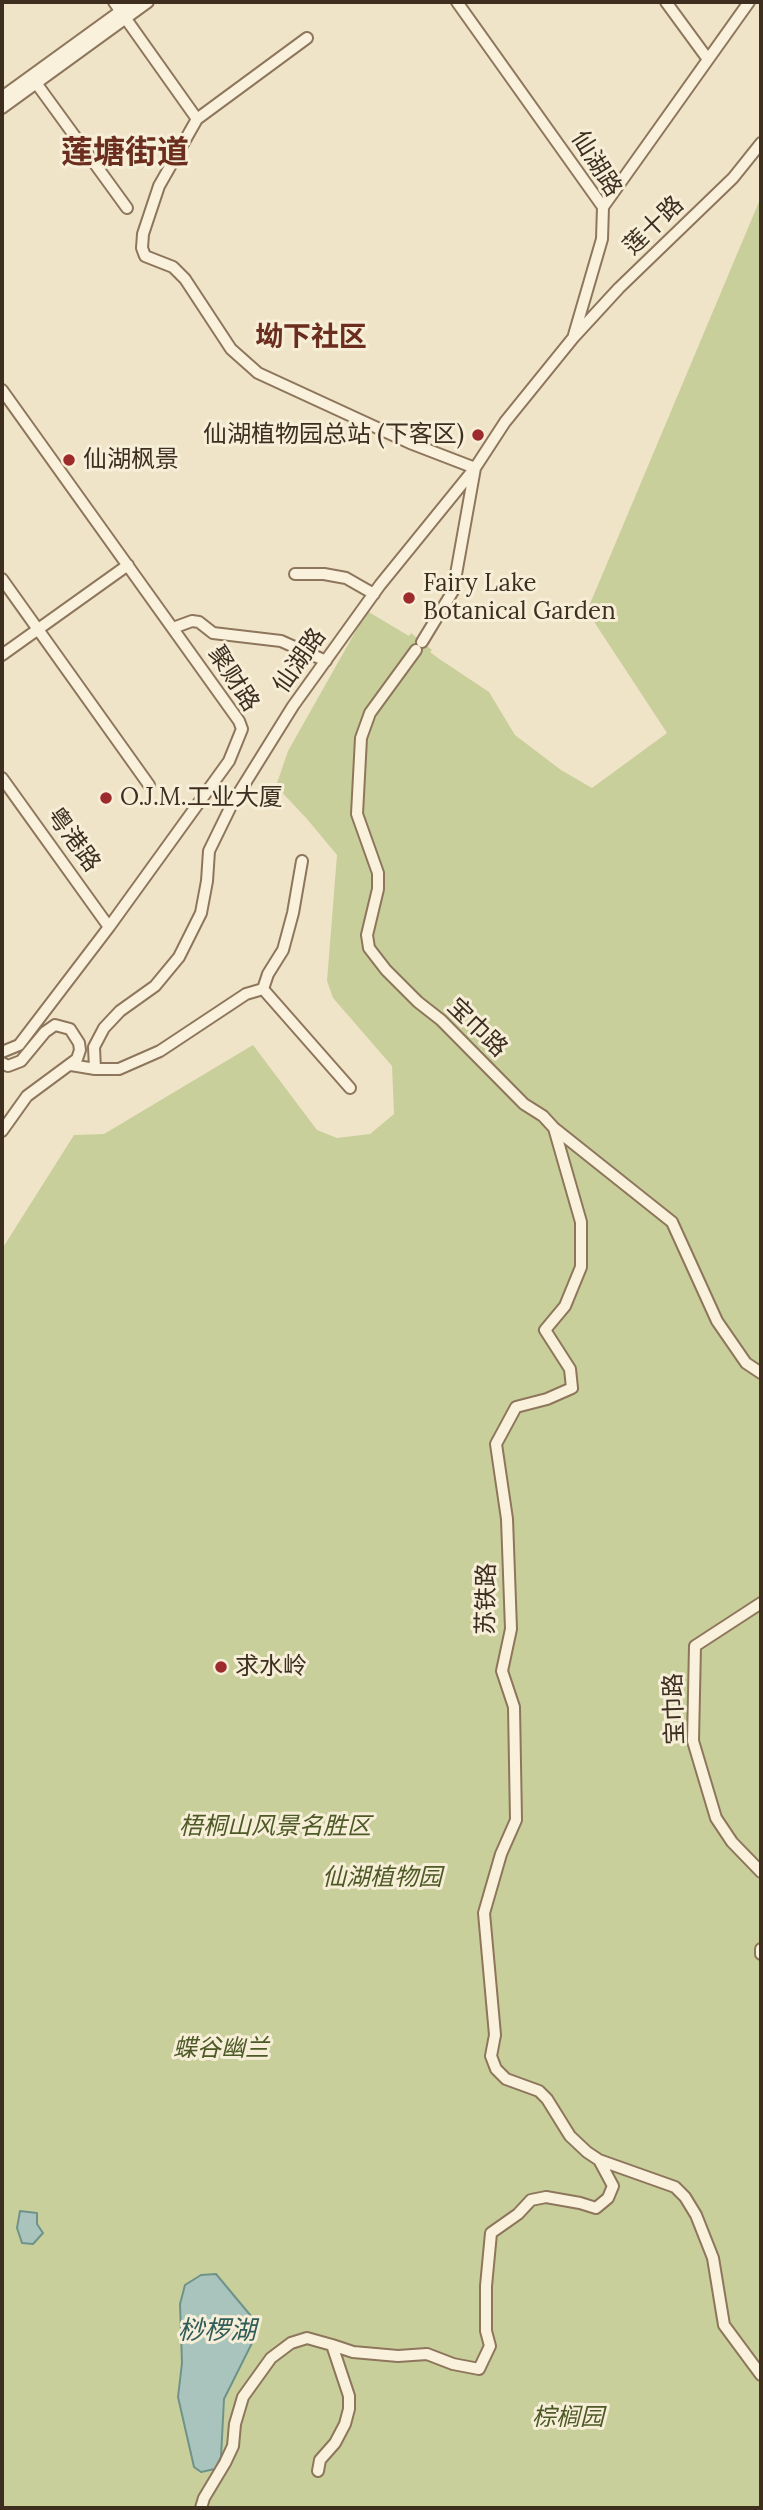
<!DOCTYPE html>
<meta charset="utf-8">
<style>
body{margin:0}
#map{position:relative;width:763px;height:2510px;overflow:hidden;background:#f0e4c8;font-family:Lora,serif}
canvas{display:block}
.frame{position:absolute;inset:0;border:4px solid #3d2e20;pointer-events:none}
</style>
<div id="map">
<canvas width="763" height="2510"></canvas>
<div class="frame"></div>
</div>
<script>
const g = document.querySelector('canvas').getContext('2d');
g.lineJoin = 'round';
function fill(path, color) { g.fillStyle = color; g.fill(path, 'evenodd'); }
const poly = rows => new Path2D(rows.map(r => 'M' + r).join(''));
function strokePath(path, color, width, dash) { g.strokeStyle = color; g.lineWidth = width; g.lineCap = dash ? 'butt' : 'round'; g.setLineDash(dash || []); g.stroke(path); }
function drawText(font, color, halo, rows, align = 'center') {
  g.font = font + ' Lora,"Noto Sans SC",serif'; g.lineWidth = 6; g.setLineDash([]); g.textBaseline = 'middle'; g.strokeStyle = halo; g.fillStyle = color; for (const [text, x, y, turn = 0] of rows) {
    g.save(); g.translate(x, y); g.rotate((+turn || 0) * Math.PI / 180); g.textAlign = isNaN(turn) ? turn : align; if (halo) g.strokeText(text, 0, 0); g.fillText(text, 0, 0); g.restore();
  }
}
fill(poly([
 [761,197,761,2508,2,2508,2,1249,74,1135,104,1134,253,1045,317,1130,337,1138,370,1134,394,1114,392,1066,333,998,327,981,337,855,307,819,276,786,288,751,367,611,409,636,411,633,432,650,430,652,438,658,489,692,515,735,561,770,592,788,667,733,587,611]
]), '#c9cf9b');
const water = poly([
 [20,2211,37,2213,37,2224,43,2233,33,2244,22,2243,17,2228,20,2211],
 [216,2274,256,2322,258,2331,224,2399,221,2457,215,2469,201,2472,194,2467,178,2397,182,2363,180,2304,185,2285,201,2275,216,2274]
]);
fill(water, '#a9c4bc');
strokePath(water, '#6f938a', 2);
const minor = poly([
 [114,2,197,119],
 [457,2,603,207,602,239,574,335],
 [666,2,707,58],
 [31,76,127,208],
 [2,97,133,2],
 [2,108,148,2],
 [603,207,749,2],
 [2,390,239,721,242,729,229,761,109,927,19,1045,2,1052],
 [295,574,324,574,346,578,374,594],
 [2,579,149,785],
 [173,628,192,621,199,622,213,633,281,641,326,661],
 [422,642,453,591,475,468,505,422,573,338,619,288,733,178,761,143],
 [416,650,370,713,361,738,357,814,378,873,378,889,367,935,369,948,386,970,418,1002,441,1020,524,1104,543,1116,554,1128,672,1222,717,1321,746,1363,761,1373],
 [2,655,128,565],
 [2,778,109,927],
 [263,989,268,974,283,950,293,913,302,861],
 [263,989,350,1088],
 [2,1063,8,1066,21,1061,45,1032,55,1025,70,1029,79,1043,80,1050,77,1059,27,1096,2,1131],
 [71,1065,95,1069,119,1069,160,1051,246,994,263,989],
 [95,1069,94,1047,104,1028,120,1011,155,986,179,957,201,913,207,881,209,851,232,804,293,706,380,585,475,468,410,443,258,373,231,349,185,279,173,267,145,256,142,248,143,234,159,186,197,119,307,38],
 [554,1128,581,1222,581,1267,565,1306,545,1330,570,1369,572,1388,547,1399,516,1407,496,1444,507,1519,511,1629,502,1671,514,1707,516,1820,501,1854,484,1913,495,2035,491,2056,496,2069,506,2079,539,2091,547,2099,570,2136,587,2152,599,2160,675,2187,685,2197,696,2215,713,2258,724,2325,761,2375],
 [761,1603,695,1646,693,1741,716,1818,732,1842,761,1872],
 [761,1949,761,1954],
 [332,2345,353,2352,398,2356,427,2354,453,2364,479,2369,490,2346,486,2331,486,2286,491,2233,518,2214,531,2200,546,2197,580,2203,596,2208,608,2198,613,2186,599,2160],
 [201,2508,204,2498,225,2463,233,2446,235,2424,243,2397,271,2358,291,2343,307,2338,332,2345,349,2396,349,2409,345,2424,335,2443,320,2460,318,2471]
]);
strokePath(minor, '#8d765c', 14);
strokePath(minor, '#faf1dc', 10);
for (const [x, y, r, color] of [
 [478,435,7,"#9e2a2b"],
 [69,460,7,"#9e2a2b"],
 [409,598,7,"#9e2a2b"],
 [106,798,7,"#9e2a2b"],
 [221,1667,7,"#9e2a2b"]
]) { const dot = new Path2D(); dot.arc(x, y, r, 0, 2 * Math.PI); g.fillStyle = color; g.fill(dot); strokePath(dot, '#f7eed8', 2.5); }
drawText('24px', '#3d2e20', '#f7eed8', [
 ["仙湖路",596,164,58],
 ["莲十路",654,226,-44],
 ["仙湖路",300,661,-55],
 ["聚财路",233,679,57],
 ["粤港路",73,840,54],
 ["宝巾路",477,1028,44],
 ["苏铁路",487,1599,-89],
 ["宝巾路",675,1709,-92]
]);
drawText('24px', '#3d2e20', '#f7eed8', [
 ["仙湖植物园总站 (下客区)",464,435,"right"],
 ["仙湖枫景",83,460],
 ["Fairy Lake",423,584],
 ["Botanical Garden",423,612],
 ["O.J.M.工业大厦",120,798],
 ["求水岭",235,1667]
], 'left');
drawText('italic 24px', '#4d5a26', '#f7eed8', [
 ["梧桐山风景名胜区",275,1827],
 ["仙湖植物园",382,1878],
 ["蝶谷幽兰",221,2049],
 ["棕榈园",568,2418]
]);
drawText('italic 26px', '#2f5d5a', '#f7eed8', [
 ["桫椤湖",217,2332]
]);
drawText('bold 28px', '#6b2e1e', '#f7eed8', [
 ["坳下社区",311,338]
]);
drawText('bold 32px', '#6b2e1e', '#f7eed8', [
 ["莲塘街道",125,154]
]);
</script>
